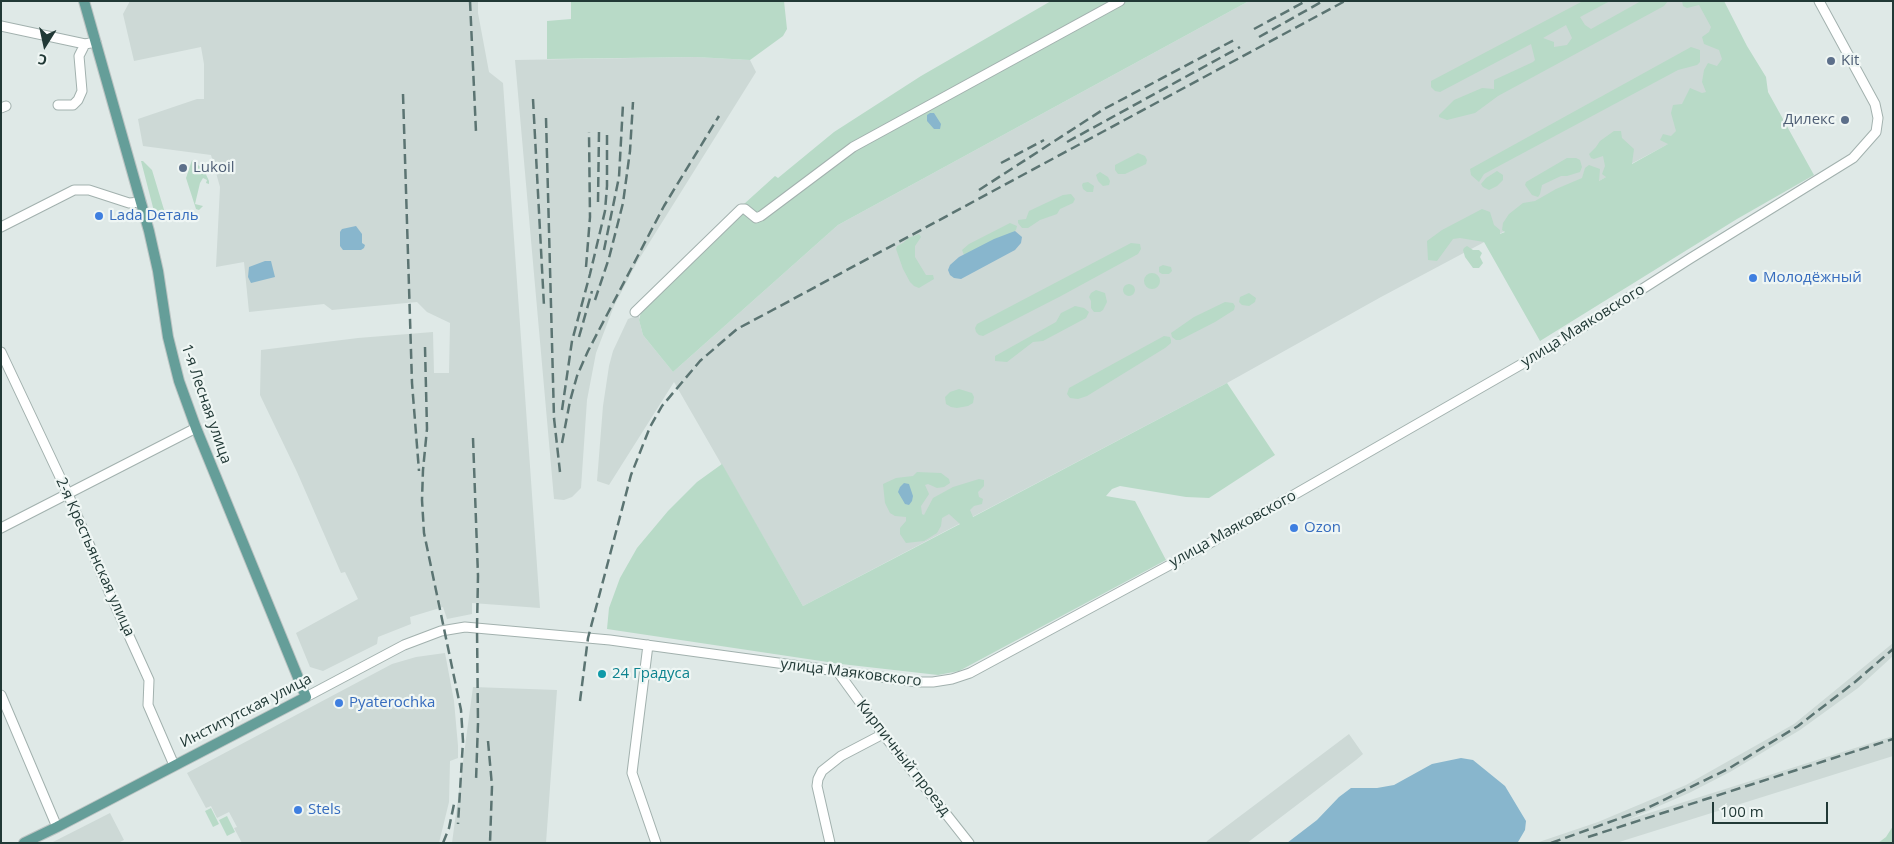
<!DOCTYPE html>
<meta charset="utf-8">
<style>
body{margin:0}
#map{position:relative;width:1894px;height:844px;overflow:hidden;background:#dfe9e7;font-family:"Open Sans",sans-serif}
canvas{display:block}
.frame{position:absolute;inset:0;border:2px solid #213936;pointer-events:none}
.north{position:absolute;left:20px;top:20px;width:50px;height:50px;-webkit-text-stroke:4px #eff6f4;paint-order:stroke;rotate:190deg;font-size:14px;font-weight:700;line-height:20px;text-align:center;color:#213936}
.north::after{content:'';display:block;margin:auto;width:18px;height:22px;background:#213936;clip-path:polygon(50% 0,100% 100%,50% 72%,0 100%)}
.scale{position:absolute;left:1712px;top:802px;width:116px;height:22px;box-sizing:border-box;border:2px solid #213936;border-top:0;padding-left:6px;font-size:15px;line-height:18px;white-space:nowrap;color:#213936;-webkit-text-stroke:4px #eff6f4;paint-order:stroke}
</style>
<div id="map">
<canvas width="1894" height="844"></canvas>
<div class="frame"></div>
<div class="north">С</div>
<div class="scale">100 m</div>
</div>
<script>
const g = document.querySelector('canvas').getContext('2d');
g.lineJoin = 'round';
function fill(path, color) {
  g.fillStyle = color;
  g.fill(path, 'evenodd');
}
function poly(rows) {
  const path = new Path2D();
  for (const r of rows) {
    if (r.length === 3) {
      path.moveTo(r[0] + r[2], r[1]);
      path.arc(r[0], r[1], r[2], 0, 2 * Math.PI);
      continue;
    }
    path.moveTo(r[0], r[1]);
    for (let i = 2; i < r.length; i += 2) path.lineTo(r[i], r[i + 1]);
  }
  return path;
}
function strokePath(path, color, width, dash) {
  g.strokeStyle = color;
  g.lineWidth = width;
  g.lineCap = dash ? 'butt' : 'round';
  g.setLineDash(dash || []);
  g.stroke(path);
}
function write(font, color, halo, rows, align = 'center') {
  g.font = font + ' "Open Sans",sans-serif';
  g.lineWidth = 4.5;
  g.setLineDash([]);
  g.textBaseline = 'middle';
  g.strokeStyle = halo;
  g.fillStyle = color;
  for (const [text, x, y, turn = 0] of rows) {
    g.save();
    g.translate(x, y);
    g.rotate((+turn || 0) * Math.PI / 180);
    g.textAlign = isNaN(turn) ? turn : align;
    if (halo) g.strokeText(text, 0, 0);
    g.fillText(text, 0, 0);
    g.restore();
  }
}
fill(poly([
 [130,1,478,1,478,13,489,72,503,83,540,608,472,603,472,614,447,619,443,607,410,617,411,624,378,637,377,644,323,671,310,667,296,633,358,599,345,572,341,573,297,472,260,395,261,350,358,338,433,332,434,373,449,373,450,323,427,312,417,302,332,310,324,304,249,312,244,262,216,267,220,187,211,155,143,146,138,119,197,99,204,99,204,64,201,47,134,61,123,14],
 [1249,1,1720,1,1768,91,1381,297,1227,383,803,606,674,382,609,485,597,481,603,406,609,366,613,351,628,319,639,315,639,320,643,335,673,372,838,225],
 [696,57,750,60,756,72,636,264,614,306,596,353,587,400,581,488,572,497,564,500,554,499,515,60],
 [1893,643,1893,656,1858,688,1800,730,1730,772,1689,793,1627,820,1893,736,1893,756,1616,843,1536,843,1598,822,1686,785,1794,724],
 [445,653,454,701,458,746,458,758,450,761,449,802,439,843,242,843,234,828,237,827,229,812,217,818,211,806,206,808,187,773,392,664,416,657],
 [473,687,557,690,546,843,452,843],
 [1349,734,1363,754,1356,760,1247,843,1206,843,1207,841],
 [110,813,124,840,118,843,51,843]
]), '#cdd9d6');
fill(poly([
 [571,1,784,1,787,29,783,36,750,60,696,57,547,59,547,21,571,19],
 [1051,1,1249,1,838,225,673,372,643,335,639,320,642,308,741,216,744,204,775,176,778,178,834,132,921,76],
 [1583,1,1610,1,1580,17,1585,25,1591,29,1641,1,1668,1,1664,6,1498,96,1475,113,1447,120,1439,117,1439,115,1454,100,1482,88,1494,89,1494,80,1533,62,1535,60,1531,44,1440,92,1435,91,1431,87,1431,81],
 [1566,25,1572,38,1567,45,1554,47,1554,42,1543,38],
 [1682,1,1724,1,1747,46,1766,77,1768,92,1814,175,1737,219,1540,341,1484,242,1460,238,1453,239,1437,261,1428,260,1427,241,1442,230,1482,209,1490,212,1494,225,1500,230,1500,234,1505,232,1502,230,1503,223,1509,214,1523,203,1535,201,1556,189,1582,178,1585,168,1589,165,1600,169,1599,181,1606,177,1602,174,1605,166,1603,156,1594,159,1591,158,1589,154,1596,147,1600,141,1614,131,1621,131,1622,138,1634,149,1632,164,1668,144,1660,140,1663,134,1671,136,1676,131,1671,113,1673,105,1682,104,1690,88,1702,93,1706,92,1702,82,1704,70,1708,63,1717,66,1722,59,1719,50,1704,44,1702,37,1709,32,1711,27,1699,5,1687,8,1683,6],
 [1691,47,1700,50,1700,62,1697,65,1678,70,1484,174,1479,182,1471,175,1470,169],
 [1138,153,1145,156,1147,160,1146,164,1125,174,1118,174,1115,170,1115,165],
 [1567,158,1576,158,1580,160,1582,167,1580,172,1567,176,1561,176,1542,185,1540,194,1538,197,1532,195,1525,185,1526,182],
 [192,160,204,170,209,181,209,184,206,183,207,180,203,178,200,183,195,204,203,206,199,210,196,209,186,178],
 [141,161,143,161,152,170,165,213,164,216,159,220,156,219],
 [1497,171,1503,175,1503,180,1497,186,1489,190,1483,187,1481,184,1486,178],
 [1100,172,1108,177,1110,181,1109,185,1103,186,1098,181,1096,175],
 [1088,182,1094,186,1093,192,1087,192,1083,189,1082,185,1083,183],
 [1071,194,1075,199,1073,203,1060,209,1057,214,1040,220,1028,228,1022,228,1018,223,1018,220,1026,219,1029,211,1063,195],
 [1010,223,1017,226,1016,230,1008,236,964,255,962,250,969,244],
 [919,234,921,237,915,246,915,257,926,275,933,275,934,279,919,288,914,286,910,282,903,269,896,249,897,246,903,243,908,238],
 [1131,243,1140,244,1141,249,1138,254,1061,296,983,336,979,335,976,332,975,328,977,324],
 [1467,246,1473,250,1479,250,1482,253,1480,257,1483,263,1479,268,1473,268,1465,257,1463,250,1464,248],
 [1163,265,1171,267,1172,271,1169,274,1162,274,1159,272,1159,267],
 [1152,281,8],
 [1129,290,6],
 [1096,290,1105,293,1107,302,1103,310,1100,312,1094,312,1091,308,1091,301,1089,297,1091,293],
 [1249,293,1256,298,1255,302,1249,306,1242,305,1239,302,1240,297],
 [1225,302,1233,303,1235,306,1234,310,1215,322,1180,340,1176,340,1172,337,1171,333,1194,317],
 [1075,306,1084,308,1089,312,1086,318,1043,341,1033,342,1007,362,995,361,995,356,1056,322,1061,313],
 [1164,336,1170,337,1171,340,1171,343,1165,348,1087,396,1078,399,1070,398,1067,394,1069,388],
 [1227,383,1275,455,1209,498,1186,497,1120,486,1112,489,1106,496,1135,501,1166,560,959,671,938,675,841,664,607,629,609,608,620,578,637,548,668,511,697,482,722,464,803,606,960,524,949,514,942,518,941,526,937,533,924,541,906,543,900,534,900,528,906,521,906,517,895,516,890,513,885,503,883,484,896,478,913,476,917,472,941,473,949,479,950,483,944,487,937,488,928,484,925,485,929,494,921,506,922,514,924,515,933,498,953,487,979,479,984,480,984,486,978,492,979,497,983,499,982,504,974,506,970,510,973,517],
 [959,389,972,393,974,397,973,403,968,406,957,408,951,407,946,404,945,397,950,392],
 [211,808,219,824,213,827,205,811],
 [227,816,235,832,227,836,219,820],
 [1893,826,1893,843,1878,843,1886,837]
]), '#b8dac7');
fill(poly([
 [930,113,934,113,941,124,940,129,934,129,927,121,927,115],
 [356,226,362,234,362,243,365,245,364,248,361,250,343,250,340,246,340,232,342,229],
 [1015,231,1022,237,1021,243,1015,250,961,279,954,278,950,275,948,270,950,265,959,257,994,239],
 [265,261,271,261,275,277,251,283,248,277,249,267],
 [904,483,909,484,913,496,912,501,909,505,905,504,898,492,900,487],
 [1461,758,1473,760,1505,786,1526,821,1525,830,1518,842,1287,843,1317,820,1339,797,1351,788,1377,788,1394,785,1432,764]
]), '#88b6cd');
const minor = poly([
 [1,26,85,44],
 [58,105,73,105,78,100,82,91,79,56,85,44,96,42],
 [1,108,6,106],
 [1,227,74,190,89,190,129,203,141,202],
 [635,312,741,209,745,209,756,218,761,216,853,147,1120,1],
 [1,352,68,494,110,594,149,680,148,705,174,765],
 [1,528,196,428],
 [648,645,632,773,656,843],
 [838,672,883,734,969,843],
 [1,695,57,827],
 [306,697,404,645,441,631,465,627,610,640,917,682,933,682,952,679,970,673,1203,547,1548,349,1691,258,1853,158,1876,132,1878,118,1875,104,1819,1],
 [830,843,817,786,818,779,822,771,841,756,883,734]
]);
const major = poly([
 [24,843,57,827,306,697,196,428,179,381,168,337,158,271,149,231,84,1]
]);
strokePath(minor, '#a2b1ae', 11);
strokePath(major, '#bcc4c3', 12);
strokePath(minor, '#fff', 9);
strokePath(major, '#659e99', 10);
strokePath(poly([
 [470,1,476,132],
 [1254,29,1306,1],
 [1259,37,1323,1],
 [403,94,412,383,419,471],
 [533,99,544,306],
 [546,118,554,418,560,472],
 [1067,142,1240,47],
 [1001,163,1044,140],
 [979,190,1104,109,1236,39],
 [598,202,599,132],
 [604,250,619,177,623,104],
 [586,267,590,217,589,132],
 [595,300,609,258,623,203,630,151,633,102],
 [579,337,592,291],
 [425,347,427,429,423,470,422,500,424,533,461,710,463,741,458,824],
 [562,410,572,341,590,274,605,211,607,186,607,132],
 [473,438,478,576,477,627,478,723,476,781],
 [562,443,570,401,577,376,588,351,664,206,719,116],
 [580,701,588,638,631,475,650,427,662,406,700,361,737,329,769,312,1345,1],
 [488,741,492,786,490,843],
 [1588,837,1893,739],
 [443,843,449,828,454,804],
 [1551,843,1643,810,1728,769,1798,726,1855,682,1893,649]
]), '#5b7472', 2.5, [10, 5]);
for (const [x, y, r, color] of [
 [1831,61,5,"#5c6f8a"],
 [1845,120,5,"#5c6f8a"],
 [183,168,5,"#5c6f8a"],
 [99,216,5,"#3f7fe0"],
 [1753,278,5,"#3f7fe0"],
 [1294,528,5,"#3f7fe0"],
 [602,674,5,"#0f9aa8"],
 [339,703,5,"#3f7fe0"],
 [298,810,5,"#3f7fe0"]
]) {
  const dot = new Path2D();
  dot.arc(x, y, r, 0, 2 * Math.PI);
  g.fillStyle = color;
  g.fill(dot);
  strokePath(dot, '#eff6f4', 2);
}
write('15px', '#4e5e75', '#eff6f4', [
 ["Kit",1841,61],
 ["Дилекс",1835,120,"right"],
 ["Lukoil",193,168]
], 'left');
write('15px', '#366cbe', '#eff6f4', [
 ["Lada Dеталь",109,216],
 ["Молодёжный",1763,278],
 ["Ozon",1304,528],
 ["Pyaterochka",349,703],
 ["Stels",308,810]
], 'left');
write('15px', '#213936', '#eff6f4', [
 ["улица Маяковского",1583,326,-32],
 ["1-я Лесная улица",206,404,71],
 ["улица Маяковского",1233,529,-29],
 ["2-я Крестьянская улица",95,557,66],
 ["улица Маяковского",851,673,7],
 ["Институтская улица",246,711,-27],
 ["Кирпичный проезд",903,758,52]
]);
write('15px', '#0d838f', '#eff6f4', [
 ["24 Градуса",612,674]
], 'left');
</script>
